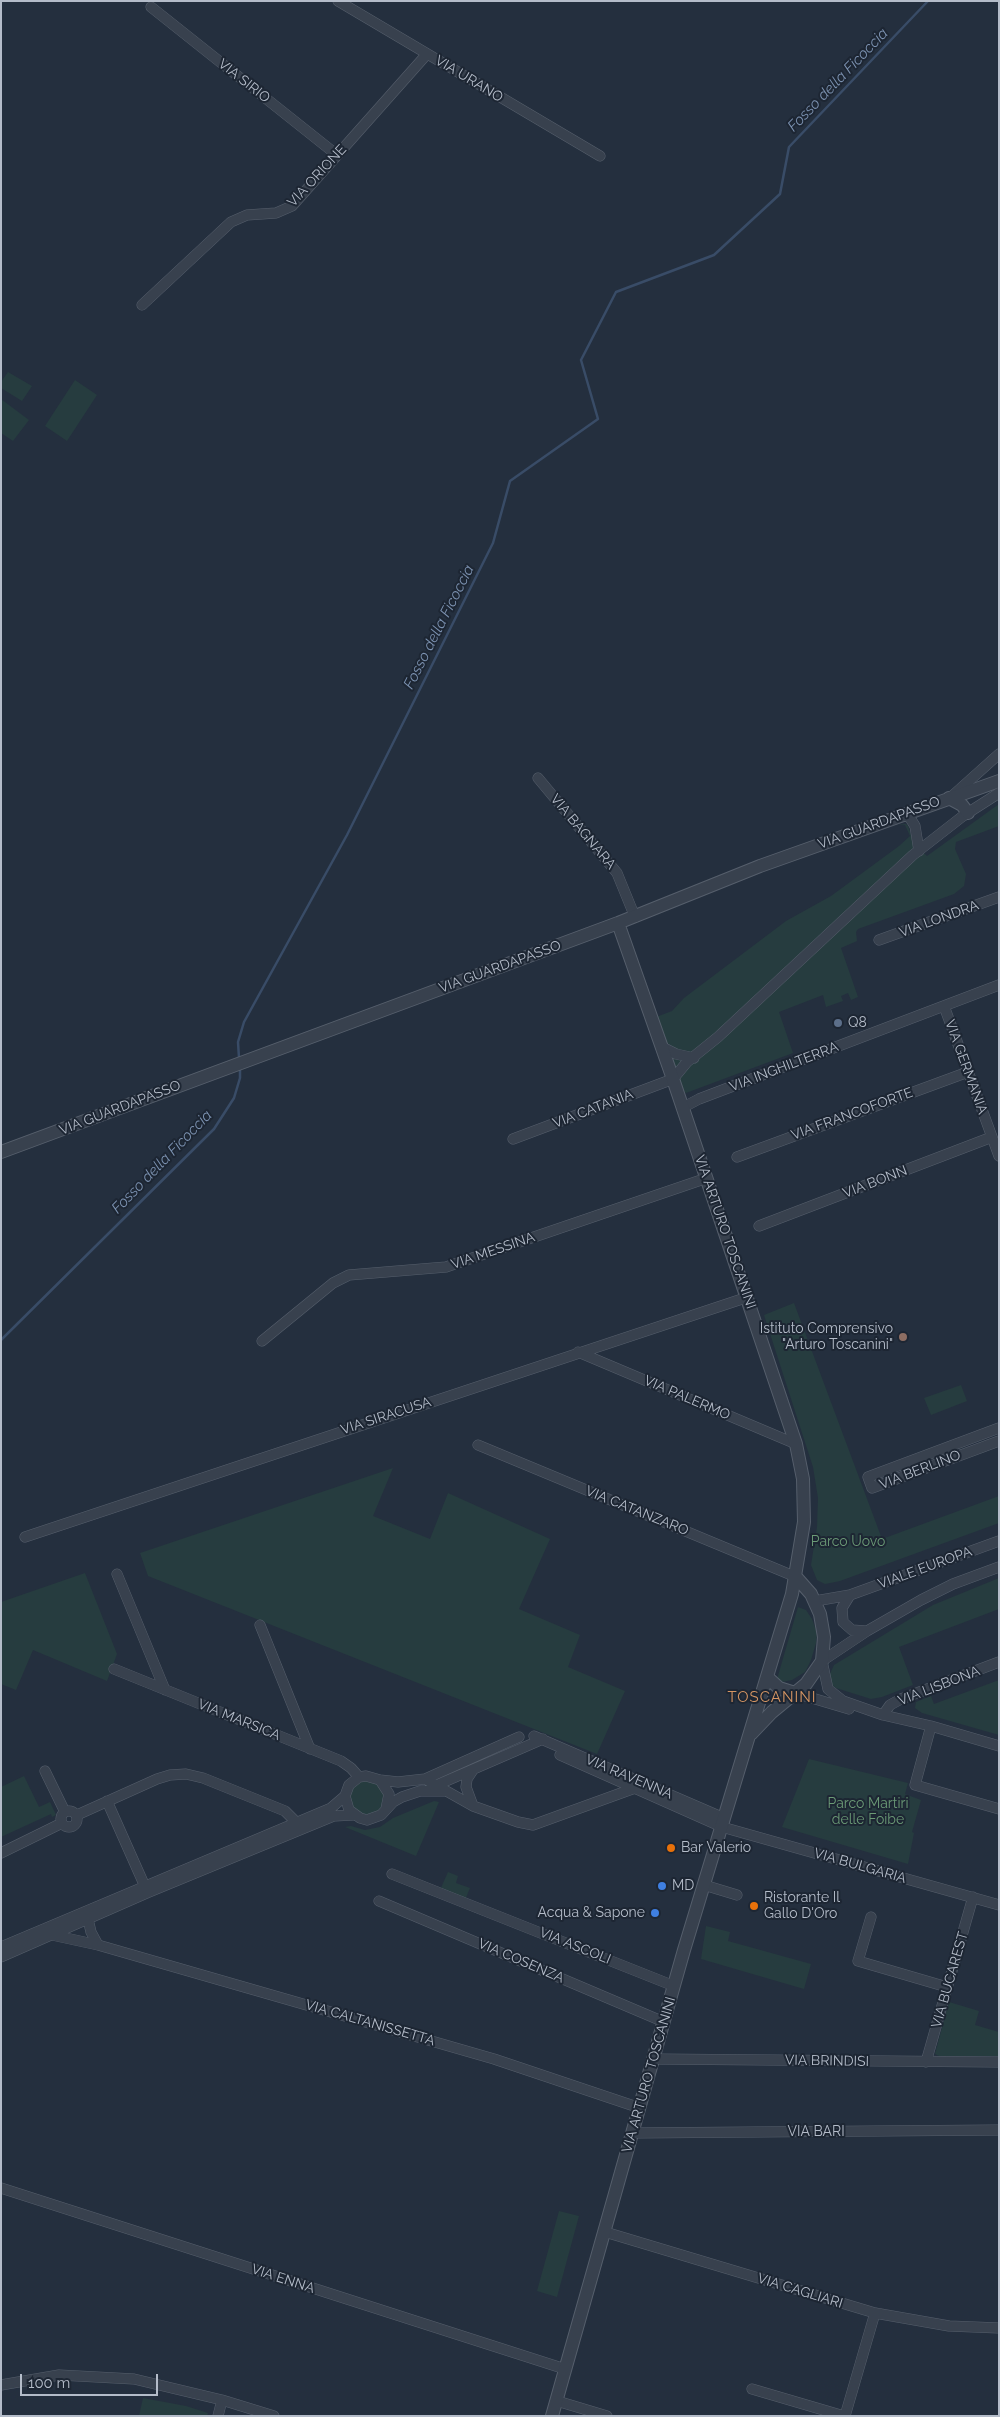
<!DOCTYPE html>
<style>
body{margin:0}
#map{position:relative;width:1000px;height:2417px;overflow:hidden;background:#242f3e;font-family:Raleway,sans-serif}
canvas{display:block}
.frame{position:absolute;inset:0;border:2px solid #b4bcc9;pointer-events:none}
.scale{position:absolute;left:20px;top:2374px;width:138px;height:22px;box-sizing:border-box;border:2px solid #b4bcc9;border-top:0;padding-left:6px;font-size:15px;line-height:18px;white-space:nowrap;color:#b4bcc9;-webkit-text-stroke:4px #1d2633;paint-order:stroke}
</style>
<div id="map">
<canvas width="1000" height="2417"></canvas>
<div class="frame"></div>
<div class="scale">100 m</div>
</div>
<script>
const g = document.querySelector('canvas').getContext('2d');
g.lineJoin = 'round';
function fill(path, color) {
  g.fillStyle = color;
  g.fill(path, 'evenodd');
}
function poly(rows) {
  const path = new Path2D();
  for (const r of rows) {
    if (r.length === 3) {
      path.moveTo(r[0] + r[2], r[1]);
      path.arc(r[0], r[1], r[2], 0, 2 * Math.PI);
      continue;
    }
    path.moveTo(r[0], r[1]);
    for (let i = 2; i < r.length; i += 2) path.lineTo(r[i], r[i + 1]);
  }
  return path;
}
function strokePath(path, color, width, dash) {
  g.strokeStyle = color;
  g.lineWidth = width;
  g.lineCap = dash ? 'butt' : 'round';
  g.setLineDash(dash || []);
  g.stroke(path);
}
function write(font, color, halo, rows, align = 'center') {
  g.font = font + ' Raleway,sans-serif';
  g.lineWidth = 4;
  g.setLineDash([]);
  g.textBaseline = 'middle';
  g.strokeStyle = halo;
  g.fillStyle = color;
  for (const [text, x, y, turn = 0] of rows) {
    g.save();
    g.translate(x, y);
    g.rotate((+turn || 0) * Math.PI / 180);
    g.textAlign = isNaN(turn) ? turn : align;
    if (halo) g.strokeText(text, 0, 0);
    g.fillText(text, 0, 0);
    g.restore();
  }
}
fill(poly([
 [8,372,32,386,22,401,1,388,1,382],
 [75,380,97,395,67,441,45,426],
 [1,399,29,420,13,441,1,433],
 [999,804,999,826,956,842,955,849,966,874,964,886,954,894,858,929,856,932,857,941,841,948,858,997,851,1000,848,993,841,996,843,1001,826,1007,823,995,779,1012,793,1053,686,1093,682,1090,656,1017,672,1011,684,998,786,921,831,896,899,846,910,836,905,825,898,824,906,824,908,826,914,843,927,856],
 [794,1303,882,1539,999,1496,999,1523,840,1581,825,1584,817,1580,811,1565,817,1527,818,1498,813,1467,764,1315],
 [961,1385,967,1401,931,1415,924,1398],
 [393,1468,373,1516,430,1539,448,1493,550,1539,519,1609,580,1635,568,1667,625,1691,597,1754,148,1576,140,1553],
 [85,1573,117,1654,107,1681,33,1650,16,1690,1,1684,1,1602],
 [999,1578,999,1609,899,1647,913,1685,882,1697,871,1699,836,1688,832,1685,829,1676,834,1665,933,1605],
 [798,1607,806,1610,812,1619,817,1633,816,1643,811,1660,805,1672,792,1680,782,1682,777,1679],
 [999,1680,999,1735,922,1713,915,1708,916,1702,931,1696,934,1704],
 [809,1759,908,1783,905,1794,921,1800,912,1832,914,1833,908,1864,782,1827],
 [24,1776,39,1807,50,1802,56,1815,52,1817,51,1814,1,1837,1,1787],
 [367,1798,17],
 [434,1801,439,1802,416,1856,345,1827,351,1826,365,1830,380,1827,393,1818],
 [448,1872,458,1876,456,1883,470,1888,465,1900,440,1890],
 [706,1926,730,1932,728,1941,811,1964,804,1989,701,1959],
 [949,2002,979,2011,975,2025,999,2032,999,2056,939,2056,935,2054],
 [559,2211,579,2216,557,2297,537,2291],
 [143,2398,186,2406,208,2413,207,2416,139,2416]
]), '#263c3f');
strokePath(poly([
 [239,1058,238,1042,244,1022,347,835,493,543,510,481,598,419,581,360,616,292,714,255,780,194,789,147,928,1],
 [1,1340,214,1129,234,1098,240,1078,240,1069]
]), '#394c67', 2.5);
const minor = poly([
 [338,1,600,156],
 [151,7,337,155],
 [142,305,231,222,247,215,276,213,292,206,427,54],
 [538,778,617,873,635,917],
 [951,797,999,754],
 [903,814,910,818,915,826,919,851],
 [879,940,999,897],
 [944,1006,999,1156],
 [662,1047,676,1054,694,1058],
 [682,1108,699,1099,999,985],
 [513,1139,673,1079,687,1062,718,1037,913,855,963,816,999,793],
 [737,1157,968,1072],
 [759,1226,992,1137],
 [262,1341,333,1283,349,1275,446,1267,707,1178],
 [578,1352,796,1444],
 [999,1428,868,1477,872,1488,999,1441],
 [478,1445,796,1577],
 [25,1537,748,1297],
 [999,1567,953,1584,921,1600,867,1631,822,1661,828,1689,843,1701,883,1715,931,1726,999,1746],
 [117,1574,165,1690],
 [850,1595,842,1608,843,1622,852,1630,866,1631],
 [815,1601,850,1595,999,1541],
 [260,1625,310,1749],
 [114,1669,341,1761,351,1768,359,1777],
 [795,1693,849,1709],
 [883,1715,890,1705,901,1699,999,1662],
 [931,1726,915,1785,999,1809],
 [534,1736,724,1818],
 [560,1755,722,1827,999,1905],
 [473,1770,467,1779,466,1787,473,1806],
 [45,1771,65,1812],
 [425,1779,519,1737],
 [380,1780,398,1782,425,1779,473,1806,518,1822,533,1825,635,1788],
 [437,1785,543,1739],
 [107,1801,147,1891],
 [386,1809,389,1794,380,1780,366,1776,359,1777,349,1785,345,1796,349,1810,360,1818,367,1820,381,1815,393,1802,402,1797,420,1791,444,1791],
 [69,1819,8],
 [77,1815,157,1779,170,1775,186,1774,203,1778,285,1811,301,1827],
 [1,1853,62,1823],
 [392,1874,674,1986],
 [704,1885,737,1895],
 [379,1901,664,2022],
 [871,1917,858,1961,947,1987],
 [88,1919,91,1932,98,1945],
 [52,1935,98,1945,494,2059,640,2108],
 [1,1947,331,1808,345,1796],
 [1,1957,147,1893,334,1816,353,1815],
 [654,2059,999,2062],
 [926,2062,973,1897],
 [632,2133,999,2130],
 [1,2188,565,2369],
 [605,2232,875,2313,949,2326,999,2328],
 [1,2385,59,2375,134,2379,222,2400,274,2416],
 [752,2389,844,2416],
 [557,2401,607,2416],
 [218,2416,222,2400],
 [845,2416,875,2313]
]);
const tertiary = poly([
 [949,798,962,805,968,813],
 [1,1152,618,923,760,866,999,781],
 [767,1677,779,1688,795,1693],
 [751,1734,772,1712,806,1684,822,1661,824,1637,820,1614,811,1594,796,1577],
 [552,2416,684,1950,792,1594,804,1522,803,1479,796,1444,673,1079,618,923]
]);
strokePath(minor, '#565f6c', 11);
strokePath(tertiary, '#565f6c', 14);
strokePath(minor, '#38414e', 10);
strokePath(tertiary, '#38414e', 12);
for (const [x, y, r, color] of [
 [838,1023,5,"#5c6f8a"],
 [903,1337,5,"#8d6e63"],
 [671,1848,5,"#e8710a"],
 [662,1886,5,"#3f7fe0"],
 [754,1906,5,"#e8710a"],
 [655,1913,5,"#3f7fe0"]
]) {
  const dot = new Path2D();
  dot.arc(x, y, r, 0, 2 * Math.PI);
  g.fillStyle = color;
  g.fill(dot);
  strokePath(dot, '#1d2633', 2);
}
write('14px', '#b4bcc9', '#1d2633', [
 ["VIA URANO",469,79,31],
 ["VIA SIRIO",244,81,38],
 ["VIA ORIONE",317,176,-47],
 ["VIA GUARDAPASSO",879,823,-20],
 ["VIA BAGNARA",583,832,50],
 ["VIA LONDRA",939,919,-20],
 ["VIA GUARDAPASSO",500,967,-20],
 ["VIA INGHILTERRA",784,1067,-21],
 ["VIA GERMANIA",966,1067,70],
 ["VIA GUARDAPASSO",120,1108,-21],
 ["VIA CATANIA",593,1109,-21],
 ["VIA FRANCOFORTE",852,1114,-20],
 ["VIA BONN",875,1182,-21],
 ["VIA ARTURO TOSCANINI",725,1232,71],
 ["VIA MESSINA",493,1251,-19],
 ["VIA PALERMO",687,1398,23],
 ["VIA SIRACUSA",386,1416,-18],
 ["VIA BERLINO",920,1470,-21],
 ["VIA CATANZARO",637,1511,22],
 ["VIALE EUROPA",925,1568,-20],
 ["VIA LISBONA",939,1686,-21],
 ["VIA MARSICA",239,1720,22],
 ["VIA RAVENNA",629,1777,23],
 ["VIA BULGARIA",860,1866,16],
 ["VIA ASCOLI",575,1946,22],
 ["VIA COSENZA",521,1961,23],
 ["VIA BUCAREST",950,1980,-74],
 ["VIA CALTANISSETTA",370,2023,16],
 ["VIA BRINDISI",827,2061,1],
 ["VIA ARTURO TOSCANINI",649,2075,-74],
 ["VIA BARI",816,2132],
 ["VIA ENNA",283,2279,18],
 ["VIA CAGLIARI",800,2291,17]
]);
write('14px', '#b4bcc9', '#1d2633', [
 ["Q8",848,1023],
 ["Istituto Comprensivo",893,1329,"right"],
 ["\"Arturo Toscanini\"",893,1345,"right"],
 ["Bar Valerio",681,1848],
 ["MD",672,1886],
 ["Ristorante Il",764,1898],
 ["Gallo D'Oro",764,1914],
 ["Acqua & Sapone",645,1913,"right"]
], 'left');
write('14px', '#6b9a76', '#1d2633', [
 ["Parco Uovo",848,1542],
 ["Parco Martiri",868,1804],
 ["delle Foibe",868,1820]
]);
write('italic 15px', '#7c92b1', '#1d2633', [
 ["Fosso della Ficoccia",838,80,-46],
 ["Fosso della Ficoccia",439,627,-63],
 ["Fosso della Ficoccia",162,1162,-46]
]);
g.letterSpacing = '1px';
write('15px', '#d59563', '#1d2633', [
 ["TOSCANINI",772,1697]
]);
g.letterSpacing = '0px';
</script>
